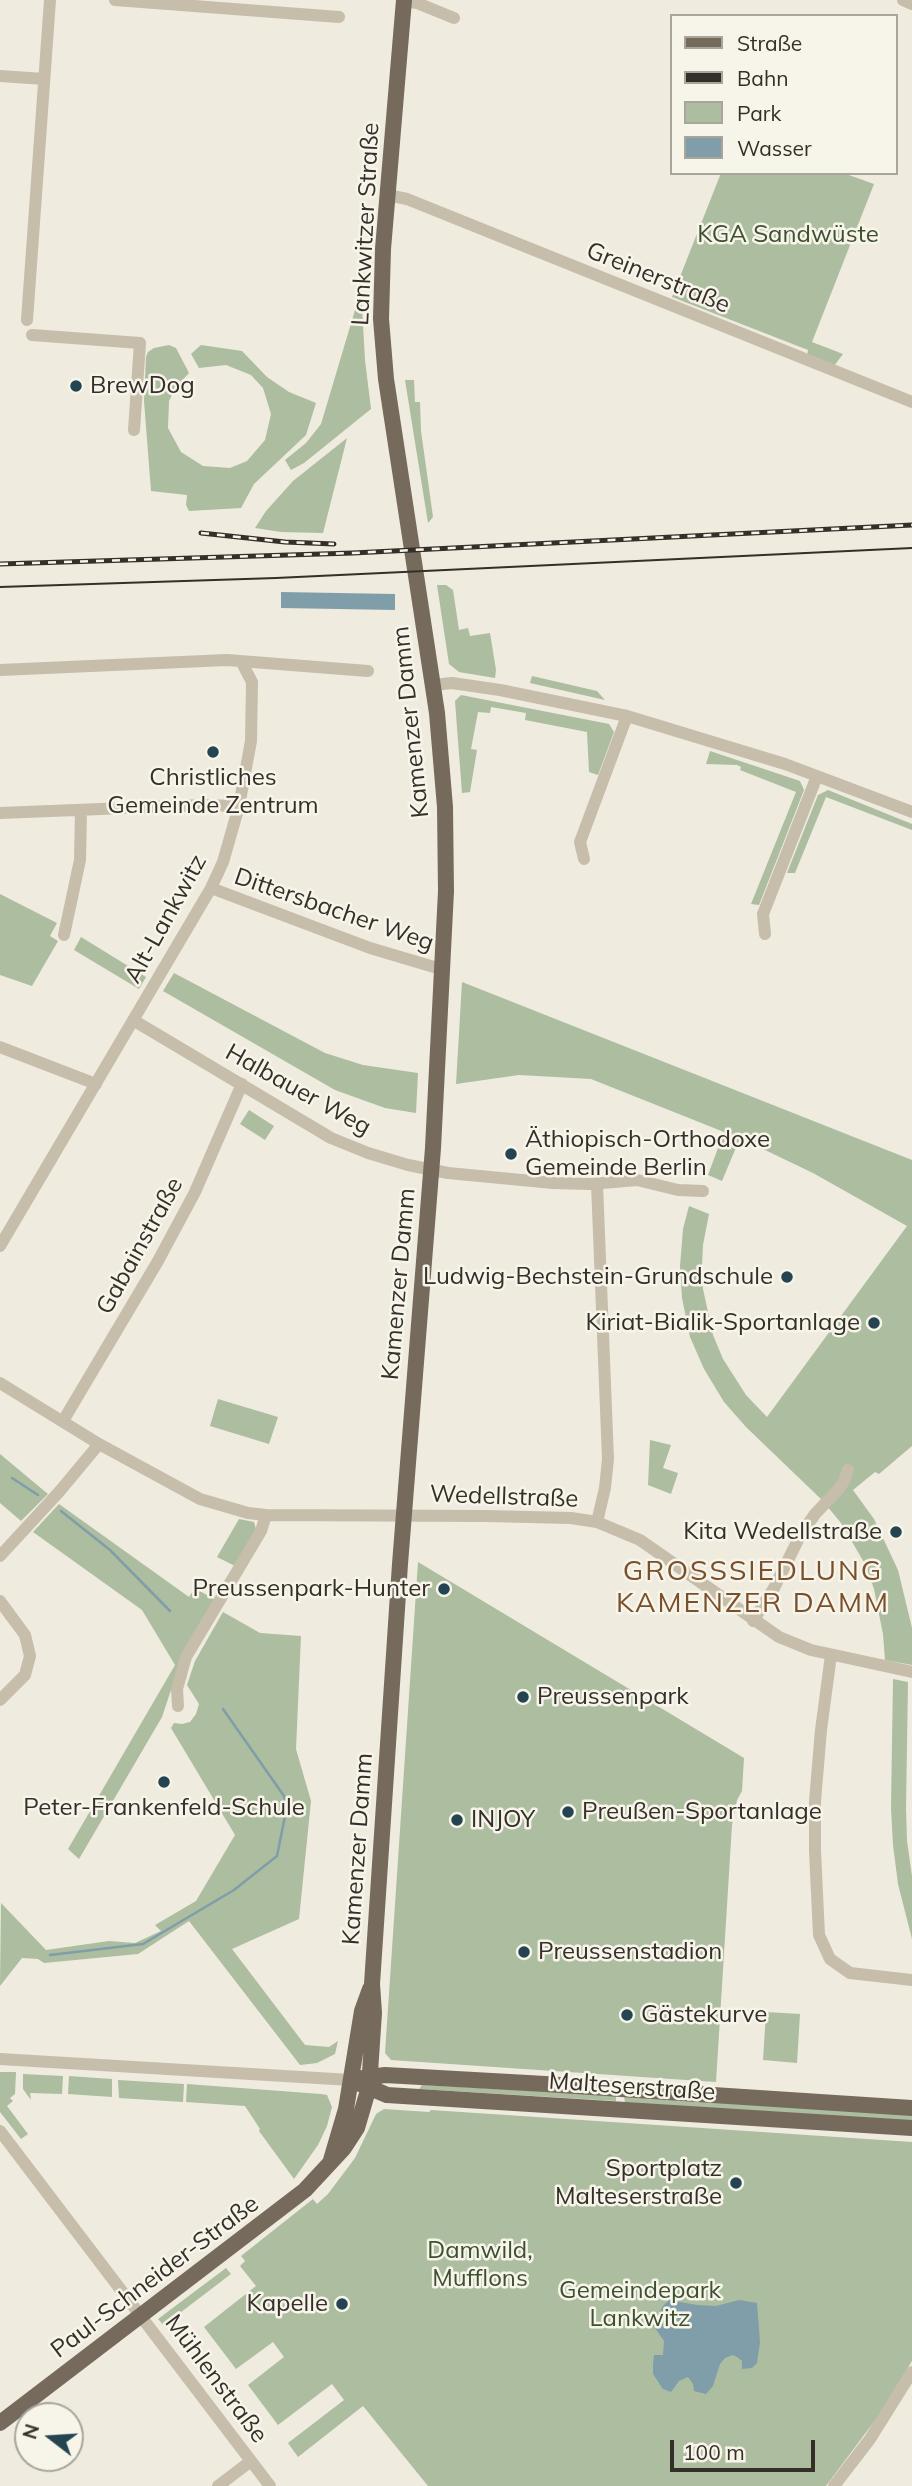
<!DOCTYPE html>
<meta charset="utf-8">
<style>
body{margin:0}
#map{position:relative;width:912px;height:2486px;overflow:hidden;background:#efebde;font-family:Mulish,sans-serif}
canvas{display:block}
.legend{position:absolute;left:670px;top:14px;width:228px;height:161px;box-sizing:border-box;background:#f7f4ea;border:2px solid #a9a59d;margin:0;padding:9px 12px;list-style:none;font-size:21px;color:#352f29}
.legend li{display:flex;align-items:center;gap:14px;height:35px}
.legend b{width:35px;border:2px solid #a9a59d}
.north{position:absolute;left:14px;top:2402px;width:70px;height:70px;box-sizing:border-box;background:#f7f4ea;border:2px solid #a9a59d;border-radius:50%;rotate:287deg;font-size:19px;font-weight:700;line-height:28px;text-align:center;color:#352f29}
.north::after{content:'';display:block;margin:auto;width:24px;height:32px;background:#244451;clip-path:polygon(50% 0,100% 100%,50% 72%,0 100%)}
.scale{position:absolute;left:670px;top:2440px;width:145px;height:32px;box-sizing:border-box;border:4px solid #352f29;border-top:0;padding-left:9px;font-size:21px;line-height:24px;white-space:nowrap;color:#352f29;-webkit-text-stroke:5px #f7f4ea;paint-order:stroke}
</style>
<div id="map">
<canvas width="912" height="2486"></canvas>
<ul class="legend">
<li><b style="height:9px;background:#756a5c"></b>Straße</li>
<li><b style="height:9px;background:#352f29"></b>Bahn</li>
<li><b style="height:19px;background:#acbda0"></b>Park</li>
<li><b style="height:19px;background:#809ea9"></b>Wasser</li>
</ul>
<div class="north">N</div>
<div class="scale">100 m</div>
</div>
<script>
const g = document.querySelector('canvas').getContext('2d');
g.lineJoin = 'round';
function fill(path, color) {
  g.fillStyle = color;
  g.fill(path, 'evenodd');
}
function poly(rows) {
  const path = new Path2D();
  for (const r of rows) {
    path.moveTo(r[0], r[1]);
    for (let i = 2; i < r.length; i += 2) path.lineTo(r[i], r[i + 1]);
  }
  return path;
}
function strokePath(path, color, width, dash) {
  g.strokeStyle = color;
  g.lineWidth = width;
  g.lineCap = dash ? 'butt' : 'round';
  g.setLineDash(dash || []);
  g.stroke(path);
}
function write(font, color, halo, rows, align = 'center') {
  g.font = font + ' Mulish,sans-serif';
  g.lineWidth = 5;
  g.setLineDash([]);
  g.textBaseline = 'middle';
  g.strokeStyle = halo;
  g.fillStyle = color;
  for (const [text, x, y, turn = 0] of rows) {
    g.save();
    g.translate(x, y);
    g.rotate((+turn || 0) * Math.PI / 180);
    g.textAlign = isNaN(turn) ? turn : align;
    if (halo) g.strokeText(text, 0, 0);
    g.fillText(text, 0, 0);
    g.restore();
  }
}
fill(poly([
 [721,173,843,173,874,184,812,342,843,354,834,366,807,356,808,350,672,297],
 [361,290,365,360,371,409,304,463,291,470,285,460,306,443,321,424],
 [169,345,176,348,189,373,176,387,169,401,168,428,181,452,203,466,230,468,247,461,265,440,271,414,263,388,251,375,226,365,199,368,191,354,201,345,242,351,267,377,289,392,316,403,306,435,254,484,241,508,189,511,186,505,187,495,151,491,144,401,146,357,148,352,154,348],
 [405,380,414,380,415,402,420,402,421,431,433,517,428,523],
 [347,438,323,533,281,532,255,528,266,511,293,481],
 [437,585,446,585,453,590,459,630,468,628,470,636,490,633,496,670,495,678,459,672,449,664],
 [532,676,597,691,605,700,530,683],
 [461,695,609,724,614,732,598,775,589,772,587,732,525,720,526,713,491,707,490,713,478,712,471,749,477,750,470,792,462,793,455,701],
 [710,751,800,781,804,790,759,905,751,904,796,792,740,770,741,767,737,765,706,764],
 [828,790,912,824,912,830,826,797,795,873,787,873,818,795],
 [0,894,57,923,50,936,58,941,32,986,0,975],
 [81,937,146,977,139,989,74,950],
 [174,973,325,1053,363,1065,418,1073,416,1113,385,1108,335,1090,163,991],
 [462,982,912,1160,912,1446,879,1474,875,1472,853,1490,874,1519,898,1570,912,1628,912,1665,885,1660,883,1634,874,1589,865,1564,841,1523,822,1500,746,1427,724,1402,704,1369,690,1337,682,1298,680,1266,683,1229,689,1206,709,1214,703,1245,702,1266,703,1289,713,1335,723,1359,746,1395,767,1417,907,1226,813,1173,740,1138,722,1181,708,1175,724,1132,591,1079,519,1075,456,1084],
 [249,1110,274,1126,265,1140,240,1124],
 [218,1399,278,1417,269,1444,210,1426],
 [650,1440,671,1445,663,1468,678,1473,671,1494,648,1485],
 [0,1454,48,1494,21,1521,0,1503],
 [59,1504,189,1597,195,1588,215,1600,183,1654,162,1717,79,1859,68,1849,175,1665,142,1610,33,1532],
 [239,1519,254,1522,256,1529,235,1566,217,1557],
 [418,1562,744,1758,742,1791,737,1800,732,1825,716,2082,391,2060,385,2053],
 [223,1612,260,1633,301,1636,296,1749,311,1801,299,1919,232,1949,305,2045,329,2047,338,2041,335,2054,317,2063,300,2065,189,1921,138,1954,44,1963,38,1959,22,1958,0,1986,1,1903,46,1950,109,1941,135,1943,161,1931,155,1925,196,1901,235,1835,171,1728,174,1723,182,1724,190,1722,196,1714,199,1704,187,1685,195,1661],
 [893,1679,908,1682,906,1808,907,1841,912,1876,912,1939,898,1884,893,1845,891,1808],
 [766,2012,800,2014,797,2063,763,2060],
 [0,2072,16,2072,15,2094,10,2098,13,2101,7,2106,28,2134,21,2139,0,2112],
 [23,2074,63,2076,62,2094,30,2093,31,2100,23,2089],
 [69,2076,112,2079,112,2097,68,2094],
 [118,2080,184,2084,183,2102,119,2098],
 [187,2084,321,2094,327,2095,332,2107,327,2126,318,2145,294,2179,259,2131,260,2129,245,2106,186,2102],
 [422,2085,616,2095,616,2101,419,2089],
 [624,2096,912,2114,912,2123,625,2103],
 [384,2109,429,2112,431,2110,912,2142,912,2361,879,2415,826,2486,428,2486,363,2406,298,2457,288,2443,344,2400,332,2384,278,2425,248,2385,284,2357,273,2342,236,2369,204,2327,256,2286,240,2266,245,2261,241,2256,313,2199,317,2204,328,2194,355,2158,376,2114],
 [226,2268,231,2274,168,2322,166,2328,158,2319]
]), '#acbda0');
fill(poly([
 [281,592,395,594,395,610,281,608],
 [669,2300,697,2305,716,2306,739,2300,757,2303,760,2342,757,2363,752,2368,742,2369,742,2361,737,2357,733,2355,725,2358,720,2364,713,2386,706,2394,694,2391,693,2384,688,2377,679,2381,671,2392,663,2389,653,2374,653,2364,654,2355,663,2355,664,2341,653,2325,663,2306]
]), '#809ea9');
strokePath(poly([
 [12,1478,38,1495],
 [61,1511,110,1550,170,1611],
 [50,1955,143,1944,234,1890,277,1856,287,1806,284,1796,223,1709]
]), '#809ea9', 2.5);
strokePath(poly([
 [115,0,339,17],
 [903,0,912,4],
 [404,1,417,3,454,18],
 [0,76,44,79],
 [387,195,407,199,912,402],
 [27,320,50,0],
 [32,335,140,343,134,430],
 [0,670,227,660,368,671],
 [433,685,452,683,500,690,627,716,785,764,912,812],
 [0,813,202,805,239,806],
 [584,859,580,842,627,716],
 [211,888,370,948,444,970],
 [765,934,763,914,817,776],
 [64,935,80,860,81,810],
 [133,1020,331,1138,368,1153,408,1165,448,1173,553,1183,590,1184,637,1180,678,1190,703,1191],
 [0,1047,96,1084],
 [0,1246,211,888,223,862,239,806,251,741,252,682,242,663],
 [0,1383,99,1444,200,1499,248,1513,266,1515,485,1516,571,1518,597,1522,640,1540,779,1637,811,1650,912,1672],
 [63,1421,158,1261,195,1192,242,1084],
 [597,1522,605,1488,608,1459,597,1184],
 [0,1556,59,1492,99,1444],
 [0,1601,25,1635,30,1656,25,1675,0,1700],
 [753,1621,774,1588,800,1536,815,1514,838,1490,844,1481,848,1470],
 [831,1655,821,1730,815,1801,815,1851,819,1935,830,1959,850,1973,912,1980],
 [178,1706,177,1689,186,1657,261,1531,266,1515],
 [0,2059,351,2080],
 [0,2131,270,2486],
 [218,2486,251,2461],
 [834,2486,870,2439,912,2372]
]), '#c6bdab', 12);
strokePath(poly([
 [363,2078,385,2075,545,2084,912,2108],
 [351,2080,387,2095,912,2128],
 [331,2160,346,2109,362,2011,370,1989],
 [0,2423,305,2190,344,2148,357,2128,369,2087,374,2013,372,1984,400,1564,433,1148,446,891,445,807,437,713,386,379,381,319,383,249,404,0]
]), '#756a5c', 16);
strokePath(poly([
 [0,587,276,578,912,548]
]), '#352f29', 2);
const rail = poly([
 [201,533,285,542,334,544],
 [0,564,353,553,912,525]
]);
strokePath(rail, '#352f29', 5);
strokePath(rail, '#f7f4ea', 2.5, [8]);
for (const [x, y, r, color] of [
 [76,386,7,"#244451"],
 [213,752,7,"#244451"],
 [511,1154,7,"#244451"],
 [787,1277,7,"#244451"],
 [874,1323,7,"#244451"],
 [896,1532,7,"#244451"],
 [444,1589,7,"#244451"],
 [523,1697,7,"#244451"],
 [164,1782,7,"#244451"],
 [568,1812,7,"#244451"],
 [457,1820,7,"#244451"],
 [524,1952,7,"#244451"],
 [627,2015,7,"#244451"],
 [736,2183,7,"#244451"],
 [342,2304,7,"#244451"]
]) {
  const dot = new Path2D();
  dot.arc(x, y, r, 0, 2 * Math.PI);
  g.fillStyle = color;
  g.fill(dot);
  strokePath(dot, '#f7f4ea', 2.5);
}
write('24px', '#352f29', '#f7f4ea', [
 ["Lankwitzer Straße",366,224,-87],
 ["Greinerstraße",658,278,22],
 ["Kamenzer Damm",411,722,-96],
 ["Dittersbacher Weg",334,910,19],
 ["Alt-Lankwitz",166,919,-61],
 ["Halbauer Weg",298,1090,29],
 ["Gabainstraße",140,1246,-61],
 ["Kamenzer Damm",399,1284,-85],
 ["Wedellstraße",504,1497,2],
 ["Kamenzer Damm",358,1849,-86],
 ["Malteserstraße",632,2087,4],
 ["Paul-Schneider-Straße",155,2277,-37],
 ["Mühlenstraße",216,2379,53]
]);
write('24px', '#3d5030', '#f7f4ea', [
 ["KGA Sandwüste",788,235],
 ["Damwild,",480,2251],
 ["Mufflons",480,2279],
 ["Gemeindepark",640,2291],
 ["Lankwitz",640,2319]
]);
write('24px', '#352f29', '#f7f4ea', [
 ["BrewDog",90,386],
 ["Christliches",213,778,"center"],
 ["Gemeinde Zentrum",213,806,"center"],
 ["Äthiopisch-Orthodoxe",525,1140],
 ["Gemeinde Berlin",525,1168],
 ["Ludwig-Bechstein-Grundschule",773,1277,"right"],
 ["Kiriat-Bialik-Sportanlage",860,1323,"right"],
 ["Kita Wedellstraße",882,1532,"right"],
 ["Preussenpark-Hunter",430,1589,"right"],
 ["Preussenpark",537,1697],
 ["Peter-Frankenfeld-Schule",164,1808,"center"],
 ["Preußen-Sportanlage",582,1812],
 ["INJOY",471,1820],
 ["Preussenstadion",538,1952],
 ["Gästekurve",641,2015],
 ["Sportplatz",722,2169,"right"],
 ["Malteserstraße",722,2197,"right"],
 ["Kapelle",328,2304,"right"]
], 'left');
g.letterSpacing = '2px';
write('28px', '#7a502c', '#f7f4ea', [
 ["GROSSSIEDLUNG",753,1572],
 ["KAMENZER DAMM",753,1604]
]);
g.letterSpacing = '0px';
</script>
